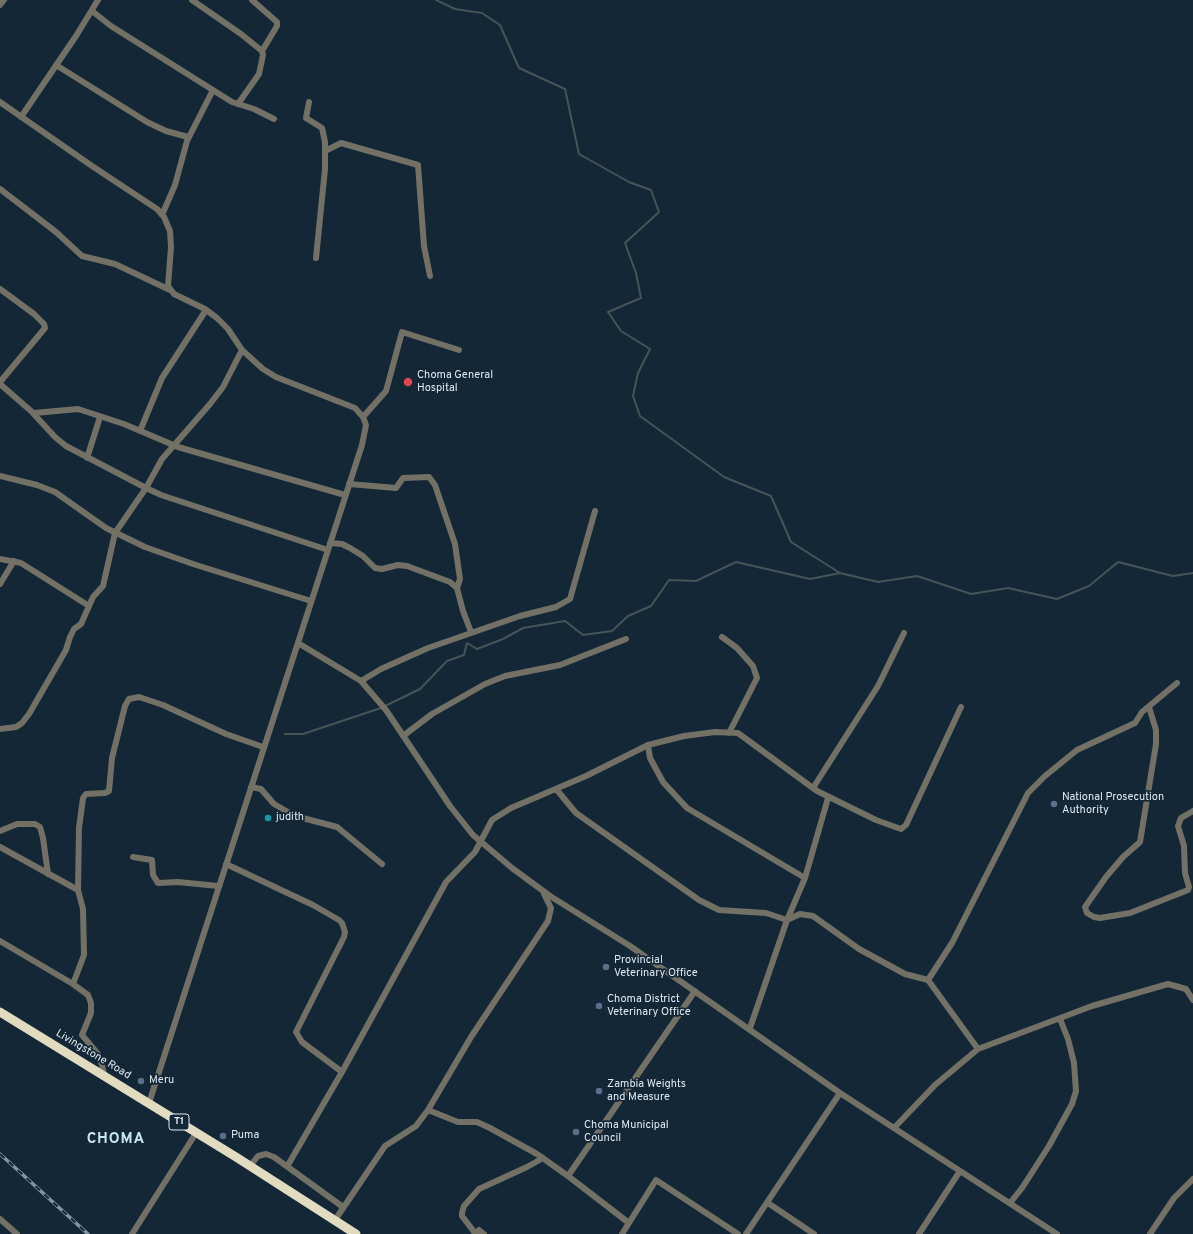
<!DOCTYPE html>
<style>
body{margin:0}
canvas{display:block;background:#142736}
</style>
<canvas width="1193" height="1234"></canvas>
<script>
const g = document.querySelector('canvas').getContext('2d');
g.lineJoin = 'round';
function poly(rows) {
  const path = new Path2D();
  for (const r of rows) {
    path.moveTo(r[0], r[1]);
    for (let i = 2; i < r.length; i += 2) path.lineTo(r[i], r[i + 1]);
  }
  return path;
}
function strokePath(path, color, width, dash) {
  g.strokeStyle = color;
  g.lineWidth = width;
  g.lineCap = dash ? 'butt' : 'round';
  g.setLineDash(dash || []);
  g.stroke(path);
}
function write(font, color, halo, rows, align = 'center') {
  g.font = font + ' Overpass,sans-serif';
  g.lineWidth = 3.5;
  g.setLineDash([]);
  g.textBaseline = 'middle';
  g.strokeStyle = halo;
  g.fillStyle = color;
  for (const [text, x, y, turn = 0] of rows) {
    g.save();
    g.translate(x, y);
    g.rotate((+turn || 0) * Math.PI / 180);
    g.textAlign = isNaN(turn) ? turn : align;
    if (halo) g.strokeText(text, 0, 0);
    g.fillText(text, 0, 0);
    g.restore();
  }
}
strokePath(poly([
 [436,0,455,9,482,13,500,25,519,68,565,89,579,154,629,182,651,190,659,212,625,243,636,273,641,298,608,312,621,331,650,349,638,373,633,396,640,416,724,477,771,496,791,542,840,573],
 [385,706,420,689,447,661,464,655,467,643,477,649,503,639,523,628,565,621,583,635,612,631,628,616,651,606,669,580,696,581,736,562,810,579,840,573,878,582,917,576,971,594,1008,588,1057,599,1089,586,1118,562,1173,576,1193,573],
 [285,734,303,734,381,708]
]), '#455457', 2);
strokePath(poly([
 [192,0,241,34,262,51,263,55,259,74,238,104],
 [252,0,277,22,277,26,262,51],
 [0,5,4,0],
 [92,11,111,26,232,102,254,109,274,119],
 [56,65,147,122,166,131,188,137],
 [0,102,92,166,157,209,164,217,170,231,171,247,168,286,174,294,205,309,217,318,228,329,242,350,263,369,276,377,355,408,363,417,366,425,362,445,149,1103],
 [309,102,306,118,322,128,325,142,325,169,316,258],
 [21,117,76,36,98,0],
 [325,151,341,143,418,165,424,246,430,276],
 [0,189,56,232,82,256,115,264,170,290],
 [162,215,175,185,187,141,213,90],
 [0,289,34,314,44,324,45,328,0,382],
 [0,384,31,411,55,437,66,446,146,488,161,495,328,550],
 [34,413,78,409,124,424,178,447,345,495],
 [363,417,386,391,402,332,459,350],
 [140,431,162,378,206,310],
 [87,458,100,417],
 [0,476,37,485,55,492,106,528,145,547,193,564,311,601],
 [349,484,396,488,403,478,429,477,435,485,455,544,460,579,457,588],
 [330,543,342,544,350,548,363,556,375,568,382,569,398,565,407,566,450,582,457,588,463,611,471,632],
 [0,559,21,563,89,606],
 [0,584,14,561],
 [722,637,737,648,753,666,757,678,729,733],
 [298,643,361,681,386,710,450,806,473,835,512,868,550,896,630,946,840,1093,1057,1234],
 [361,681,381,669,428,648,520,616,556,607,570,599,595,511],
 [1149,707,1156,730,1156,744,1140,842,1123,857,1106,877,1085,907,1087,913,1094,917,1100,918,1130,913,1188,890,1189,887,1185,873,1184,846,1178,826,1181,818,1193,811],
 [0,729,16,727,22,723,29,714,66,650,70,637,74,629,81,624,93,597,103,586,115,533,146,488,162,459,210,404,223,387,242,350],
 [403,736,432,714,485,684,505,676,560,665,626,639],
 [648,745,650,758,663,782,687,808,805,878],
 [251,787,261,789,274,804,295,816,337,827,382,864],
 [813,788,878,686,904,633],
 [556,789,576,813,699,900,719,910,766,913,787,920,800,914,813,916,859,949,905,974,928,980,952,943,1028,793,1045,776,1077,750,1135,723,1142,712,1177,683],
 [0,831,17,824,35,824,40,827,43,838,48,874],
 [0,847,78,890,83,909,84,955,73,984],
 [133,857,152,860,153,875,158,883,178,882,218,886],
 [226,864,313,905,339,920,342,923,345,932,344,937,296,1032,302,1042,342,1072],
 [78,890,79,828,83,798,86,794,105,793,109,791,112,758,125,706,129,699,139,697,163,705,226,734,263,747],
 [0,941,73,984,88,995,91,1003,91,1013,82,1035,98,1054,102,1065,104,1075],
 [928,980,978,1049],
 [750,1028,787,920,805,878,828,798],
 [428,1110,458,1122,477,1122,490,1128,537,1154,568,1176],
 [894,1128,935,1085,978,1049,1092,1006,1168,984,1186,989,1193,1000],
 [288,1165,342,1072,446,882,475,852,492,820,511,808,586,776,648,745,684,736,715,732,738,733,817,791,876,820,901,829,906,825,961,707],
 [250,1166,258,1156,266,1154,274,1157,343,1207],
 [768,1203,814,1234],
 [1010,1203,1022,1188,1049,1146,1072,1104,1076,1091,1074,1063,1068,1039,1060,1019],
 [0,1219,17,1234],
 [335,1220,385,1146,416,1126,428,1110,471,1037,548,921,551,908,544,894],
 [629,1223,568,1176,695,991],
 [475,1233,462,1216,462,1213,464,1206,479,1189,527,1167,543,1158],
 [132,1234,196,1133],
 [475,1234,479,1230,484,1234],
 [622,1234,656,1180,738,1234],
 [746,1234,840,1093],
 [919,1234,960,1171],
 [1150,1234,1174,1198,1193,1179]
]), '#737065', 6);
strokePath(poly([
 [0,1012,236,1157,356,1234]
]), '#e1dbbf', 9);
const rail = poly([
 [0,1154,88,1234]
]);
strokePath(rail, '#8594a1', 3.5);
strokePath(rail, '#142736', 2, [6]);
for (const [x, y, r, color] of [
 [408,382,5,"#e0444e"],
 [1054,804,4,"#5c6f8a"],
 [268,818,4,"#0f9aa8"],
 [606,967,4,"#5c6f8a"],
 [599,1006,4,"#5c6f8a"],
 [141,1081,4,"#5c6f8a"],
 [599,1091,4,"#5c6f8a"],
 [576,1132,4,"#5c6f8a"],
 [223,1136,4,"#5c6f8a"]
]) {
  const dot = new Path2D();
  dot.arc(x, y, r, 0, 2 * Math.PI);
  g.fillStyle = color;
  g.fill(dot);
  strokePath(dot, '#142736', 1.5);
}
for (const [x, y, w] of [
 [179,1122,20]
]) {
  const box = new Path2D();
  box.roundRect(x - w / 2, y - 8, w, 16, 3);
  g.fillStyle = '#142736';
  g.fill(box);
  strokePath(box, '#deeaf4', 1);
}
write('bold 10px', '#deeaf4', null, [
 ["T1",179,1122]
]);
write('11px', '#deeaf4', '#142736', [
 ["Choma General",417,376],
 ["Hospital",417,389],
 ["National Prosecution",1062,798],
 ["Authority",1062,811],
 ["judith",276,818],
 ["Provincial",614,961],
 ["Veterinary Office",614,974],
 ["Choma District",607,1000],
 ["Veterinary Office",607,1013],
 ["Meru",149,1081],
 ["Zambia Weights",607,1085],
 ["and Measure",607,1098],
 ["Choma Municipal",584,1126],
 ["Council",584,1139],
 ["Puma",231,1136]
], 'left');
write('11px', '#deeaf4', '#142736', [
 ["Livingstone Road",93,1055,31]
]);
g.letterSpacing = '1px';
write('bold 15px', '#c6e6f6', '#142736', [
 ["CHOMA",116,1140]
]);
g.letterSpacing = '0px';
</script>
